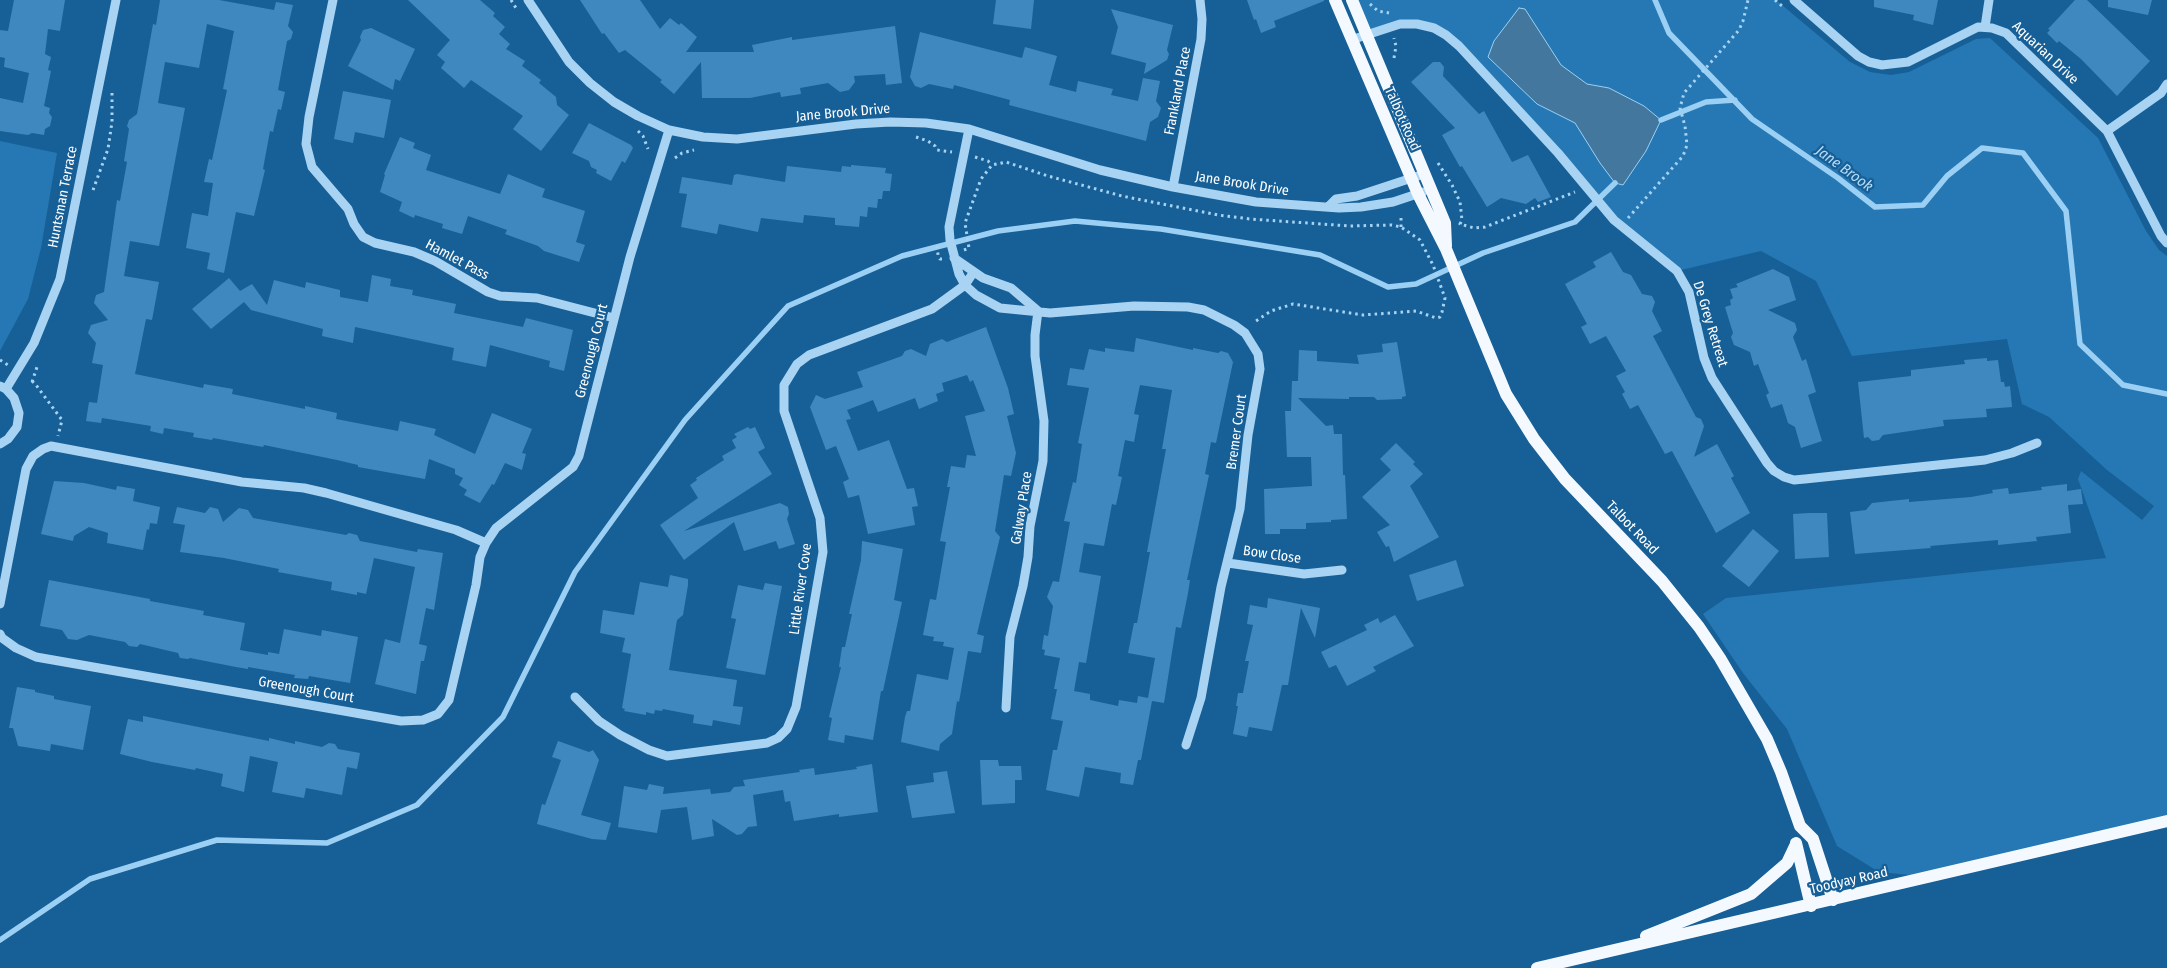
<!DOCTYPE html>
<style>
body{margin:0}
canvas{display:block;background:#165f97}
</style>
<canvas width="2167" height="968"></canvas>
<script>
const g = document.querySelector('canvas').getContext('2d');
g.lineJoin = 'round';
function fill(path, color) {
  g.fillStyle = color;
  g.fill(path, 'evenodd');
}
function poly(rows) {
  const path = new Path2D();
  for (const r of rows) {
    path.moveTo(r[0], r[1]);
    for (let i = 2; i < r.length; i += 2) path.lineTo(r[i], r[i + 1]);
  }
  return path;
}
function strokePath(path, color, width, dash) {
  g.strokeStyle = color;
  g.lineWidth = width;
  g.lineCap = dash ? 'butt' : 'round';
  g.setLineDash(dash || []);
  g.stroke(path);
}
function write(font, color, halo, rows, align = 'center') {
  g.font = font + ' "Fira Sans Condensed",sans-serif';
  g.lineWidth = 4.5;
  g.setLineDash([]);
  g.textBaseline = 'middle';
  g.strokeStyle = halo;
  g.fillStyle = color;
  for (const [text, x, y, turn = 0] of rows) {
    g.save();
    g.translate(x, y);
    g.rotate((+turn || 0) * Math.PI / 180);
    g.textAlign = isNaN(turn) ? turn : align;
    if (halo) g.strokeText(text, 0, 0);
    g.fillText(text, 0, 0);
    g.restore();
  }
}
fill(poly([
 [1352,0,1776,0,1850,62,1870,72,1891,75,1909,72,1976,39,1990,38,2098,138,2146,231,2159,250,2167,256,2167,820,1931,877,1879,872,1837,846,1787,729,1743,673,1703,614,1726,598,2106,558,2078,479,2081,471,2142,520,2154,506,2107,470,2049,417,2022,404,2007,339,1852,356,1816,281,1761,251,1677,271,1624,228,1459,47,1417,24,1366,35],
 [0,141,57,153,41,248,28,299,0,351]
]), '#2578b4');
const water = poly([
 [1519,8,1525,9,1561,65,1587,84,1609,88,1644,106,1661,120,1646,151,1623,185,1615,183,1600,163,1575,123,1537,104,1488,57,1494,41,1519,8]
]);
fill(water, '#43779e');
strokePath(water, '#9bd0f4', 1);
strokePath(poly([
 [1655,0,1669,33,1752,119,1838,178,1875,207,1923,205,1947,176,1982,148,2023,153,2066,211,2080,344,2123,385,2167,394],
 [1661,120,1706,102,1735,100],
 [0,940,90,879,217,840,327,843,417,805,503,717,575,572,685,420,788,306,902,256,998,231,1075,221,1161,229,1320,255,1388,287,1416,284,1483,253,1575,222,1615,183]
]), '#9bd0f4', 5.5);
fill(poly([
 [14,0,65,0,60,31,48,29,45,54,51,57,48,70,51,71,44,106,50,108,49,113,52,117,50,126,45,129,44,135,32,133,28,135,0,131,0,98,23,103,29,73,4,67,5,58,0,57,0,30,8,31],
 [160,0,219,0,274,10,276,2,293,5,288,26,293,32,291,39,287,41,278,90,285,92,281,110,278,109,273,132,270,131,263,169,265,170,254,216,236,212,224,273,207,269,210,253,186,248,192,213,208,216,213,183,204,182,209,159,212,160,227,90,223,89,234,31,207,24,199,68,165,62,158,103,185,108,159,246,130,241,124,276,159,282,152,320,146,319,135,374,203,388,204,384,233,389,232,394,305,409,305,406,337,413,336,419,398,431,400,421,436,429,434,435,475,454,492,413,532,429,522,453,526,454,522,470,505,463,494,485,492,484,480,503,464,495,467,490,459,485,463,478,455,474,455,469,429,459,425,479,358,467,358,465,337,460,264,445,263,447,213,438,212,440,193,437,194,433,164,428,163,434,150,431,151,426,102,418,101,423,86,421,89,402,97,403,103,365,92,363,96,343,88,333,91,325,108,320,94,303,96,295,104,292,117,200,120,201,127,162,124,161,129,129,127,126,129,120,137,114,153,24,156,25],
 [408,0,480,0,495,13,493,16,505,27,499,34,510,44,506,49,525,61,522,66,541,80,539,83,556,97,557,105,569,115,541,151,513,129,523,116,471,80,464,88,441,68,445,62,437,55,450,40],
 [580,0,640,0,660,29,670,18,679,25,681,23,697,37,686,52,754,52,752,45,792,37,792,40,895,26,902,83,886,85,885,74,854,76,855,82,849,90,840,92,828,83,800,88,801,94,781,97,780,92,750,98,702,98,701,62,674,94,660,82,662,80,625,50,619,53,604,33,602,34],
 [996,0,1034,0,1031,29,993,24],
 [1247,0,1324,0,1324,1,1274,21,1276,27,1261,33,1256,19,1254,20],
 [1874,0,1938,0,1933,25,1913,20,1914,15,1874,7],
 [2075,0,2087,0,2150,61,2117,96,2081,59,2059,41,2057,43,2047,33,2050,30,2048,29],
 [2108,0,2152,0,2148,15,2108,7],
 [1111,9,1173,25,1167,50,1169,54,1167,60,1144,74,1146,63,1111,54,1118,27],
 [371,28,415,49,400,81,395,79,393,90,348,66,361,40,360,37,363,30],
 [920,32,1022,58,1025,47,1057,56,1049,85,1076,92,1078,81,1113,89,1111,95,1138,101,1143,78,1160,81,1156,101,1161,108,1158,117,1150,122,1146,141,1009,105,1010,100,954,85,953,89,929,84,921,88,915,86,910,77],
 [1433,62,1440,62,1444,67,1443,76,1479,114,1484,111,1512,162,1528,155,1551,197,1538,202,1535,198,1526,204,1501,198,1487,207,1462,166,1460,167,1442,135,1455,128,1411,82],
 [343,91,391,100,384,138,355,132,353,143,334,139],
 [589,123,631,145,633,148,625,163,622,161,611,181,596,173,597,170,591,167,589,161,572,153],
 [400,137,415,143,413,148,431,155,426,170,500,194,508,174,545,189,542,197,585,211,576,242,585,245,579,262,544,251,538,246,505,234,507,230,468,216,462,234,442,228,443,224,415,215,414,218,399,211,402,202,380,192,385,175,384,174],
 [851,165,886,168,885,173,892,174,890,191,883,191,882,199,878,199,877,208,868,207,867,217,860,216,859,227,835,225,835,218,804,215,803,223,761,218,758,232,719,224,717,234,681,227,687,194,679,193,682,177,732,185,734,175,737,174,785,182,787,166,841,172,842,166,851,167],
 [1611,252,1623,272,1631,275,1642,294,1652,296,1655,302,1652,311,1662,331,1653,336,1696,417,1701,419,1704,426,1694,457,1717,444,1734,476,1731,478,1750,513,1716,533,1672,451,1665,454,1638,405,1630,409,1622,394,1625,392,1616,376,1626,371,1606,336,1590,344,1581,327,1587,324,1565,284,1596,267,1593,262],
 [1773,269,1789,277,1796,300,1768,310,1795,323,1797,330,1793,337,1802,361,1806,359,1816,392,1808,395,1822,441,1801,448,1795,427,1788,423,1782,404,1771,408,1766,395,1769,393,1758,364,1754,366,1750,352,1734,345,1731,337,1733,333,1725,307,1731,305,1730,300,1733,298,1730,289,1738,287,1736,284],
 [372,275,391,279,390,286,413,290,412,295,456,304,454,313,523,327,526,318,573,330,564,371,549,367,550,361,490,345,486,367,452,360,454,348,355,327,353,343,322,336,323,329,251,310,244,302,211,329,192,309,229,278,240,291,252,284,267,305,274,280,305,288,306,282,340,290,340,297,368,302],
 [986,327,1008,388,1014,414,1007,416,1016,453,1011,476,1004,475,995,531,1000,537,977,634,984,636,981,653,968,651,959,702,957,701,952,734,940,744,939,751,901,742,905,717,907,711,910,711,917,674,948,680,954,648,943,646,944,642,933,641,934,637,923,635,930,599,936,600,946,542,940,541,950,487,947,487,951,466,965,468,967,455,976,456,965,416,985,411,973,380,970,382,967,375,942,383,944,391,936,394,938,401,919,409,915,398,878,412,873,400,847,410,851,419,846,420,858,451,889,440,907,489,914,488,918,506,912,507,915,525,868,534,859,495,848,498,843,482,849,479,836,446,826,450,810,407,816,395,825,399,863,387,857,372,902,356,905,351,911,349,926,356,930,344,942,339,947,342],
 [1136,338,1193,350,1193,348,1218,353,1221,351,1228,353,1233,362,1216,443,1211,442,1205,474,1209,475,1187,580,1190,580,1188,593,1181,628,1176,627,1164,703,1152,701,1141,760,1138,760,1133,785,1120,783,1121,773,1085,767,1079,797,1046,790,1053,750,1057,750,1063,721,1051,719,1057,689,1054,689,1060,658,1044,655,1045,650,1042,649,1044,635,1048,636,1053,606,1047,597,1053,581,1059,582,1070,522,1064,521,1073,482,1076,483,1082,444,1078,443,1089,388,1067,385,1070,368,1084,370,1089,349,1105,352,1105,348,1134,352],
 [1140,385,1172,390,1162,449,1166,449,1147,552,1150,552,1137,623,1134,623,1128,653,1155,658,1148,698,1138,696,1137,703,1119,700,1118,706,1090,700,1090,694,1074,691,1079,662,1086,663,1101,576,1079,572,1084,543,1104,546,1112,504,1116,505,1122,477,1118,476,1125,440,1134,442,1139,415,1134,414],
 [1397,342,1406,396,1402,397,1402,399,1377,400,1374,397,1349,397,1349,399,1298,398,1326,426,1333,425,1334,434,1342,434,1343,475,1345,475,1347,519,1331,520,1331,522,1306,523,1306,529,1280,529,1280,534,1265,534,1264,489,1312,486,1311,457,1287,457,1285,411,1291,411,1292,381,1298,381,1299,350,1317,351,1317,361,1359,364,1357,355,1383,352,1382,344],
 [1987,358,1987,361,1998,360,2001,382,2004,382,2005,387,2010,386,2012,407,1986,409,1987,417,1943,420,1944,426,1883,435,1879,440,1872,441,1868,437,1864,438,1858,382,1911,376,1911,370,1965,364,1964,360],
 [748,427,750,429,755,427,765,448,758,452,772,474,684,531,780,503,788,507,789,514,787,519,795,544,779,549,776,541,744,551,734,522,684,560,660,525,698,498,690,485,697,480,696,478,724,460,722,456,736,448,732,440,737,437,734,434],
 [1396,443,1415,462,1413,464,1423,474,1410,486,1439,537,1394,562,1389,546,1386,547,1377,532,1390,525,1362,497,1391,470,1380,459],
 [54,481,84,483,116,490,117,486,135,489,133,501,160,507,157,524,150,523,149,530,147,529,143,550,107,543,108,533,89,527,74,536,73,541,41,534],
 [2067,484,2067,491,2081,489,2083,504,2068,505,2071,533,2036,537,2037,541,1998,545,1998,540,1930,546,1931,548,1855,554,1850,512,1866,510,1872,503,1909,499,1909,502,1971,497,1993,493,1992,490,2008,488,2009,494,2042,490,2041,487],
 [177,507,205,513,210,507,218,509,223,522,239,508,248,510,253,518,346,535,349,533,357,535,360,541,417,552,418,549,443,553,434,610,426,608,419,644,427,646,424,661,421,661,416,694,375,684,385,639,400,643,415,567,374,558,366,594,357,592,357,595,331,590,332,582,278,572,279,569,224,558,180,552,185,525,173,523],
 [1809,513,1827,513,1829,557,1795,559,1793,514],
 [1753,529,1779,551,1749,587,1722,566],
 [862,541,903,549,894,600,902,602,883,691,881,691,873,740,845,735,844,743,828,740,832,718,829,717,841,667,839,667,842,647,845,647,852,614,849,614,861,560],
 [1456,560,1464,586,1417,601,1409,575],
 [670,575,688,579,688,585,683,615,677,620,669,670,737,680,733,706,743,707,740,725,713,720,712,726,693,723,694,715,663,709,662,711,655,710,654,714,646,712,646,715,624,711,625,709,622,708,631,654,622,652,625,638,600,633,603,610,634,615,640,582,668,587],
 [49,580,150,599,150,601,204,611,203,615,245,623,240,650,268,655,268,652,279,654,284,629,321,636,322,630,358,637,350,683,309,676,308,679,294,678,295,675,248,667,248,669,236,667,190,658,188,659,180,658,178,653,140,644,137,647,129,646,125,642,89,635,77,640,68,639,62,630,40,626],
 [765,583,782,586,765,675,726,668,736,619,731,618,738,585,763,590],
 [1268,598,1320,608,1315,638,1301,608,1288,685,1282,685,1272,731,1249,727,1247,737,1233,734,1238,706,1236,706,1238,693,1243,693,1249,661,1245,661,1253,625,1247,624,1250,605,1267,608],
 [1395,615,1414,646,1373,667,1376,671,1347,686,1336,665,1329,668,1321,652,1367,630,1364,625,1378,618,1380,623],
 [17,687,35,690,35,692,54,696,54,699,91,706,83,750,51,744,50,751,18,746,13,728,9,728],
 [143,716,269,741,269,738,295,744,295,741,322,747,329,743,335,744,338,749,360,753,357,769,347,767,342,795,306,788,304,798,272,792,278,762,250,756,244,792,221,786,223,774,196,768,195,770,152,762,120,754,128,719,143,722],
 [558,741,589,752,593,750,599,760,581,815,611,823,606,840,592,839,537,824,542,804,545,805,561,760,552,757],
 [980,760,998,760,999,766,1021,766,1022,780,1015,780,1015,803,982,805],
 [872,764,878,812,839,817,839,814,794,821,790,801,785,802,783,790,753,795,757,826,748,827,742,834,737,835,712,819,714,836,692,840,687,807,661,810,657,833,618,827,624,786,647,790,649,784,664,787,663,794,710,789,711,794,730,792,734,787,745,786,743,780,800,772,799,770,814,768,815,775,857,769,856,767],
 [947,771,955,813,912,818,906,786,934,782,933,773]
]), '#3e88bf');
strokePath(poly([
 [511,0,516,8],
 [1775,0,1782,6],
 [1370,4,1378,11,1389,13],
 [1394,58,1396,46,1394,38],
 [638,131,643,136,648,149],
 [916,137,928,141,935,146,937,150,952,152],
 [975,157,988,161,992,165],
 [675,158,682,153,694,150],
 [1438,163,1452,185,1460,202,1462,220,1460,224,1474,228,1485,227,1575,192],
 [93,190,108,149,112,122,112,92],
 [1401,218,1401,227],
 [1628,218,1683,156,1687,145,1685,126,1680,108,1684,93,1739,30,1743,21,1748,0],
 [937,246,938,255,940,259,942,259],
 [964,250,969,248,965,223,981,179,992,165,1006,162,1048,176,1122,196,1218,215,1250,219,1350,226,1392,225,1401,227,1420,240,1433,265,1445,298,1442,312,1440,317,1436,318,1416,311,1363,315,1293,304,1271,311,1253,323],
 [0,360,8,365],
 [32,381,36,385,62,420,58,436],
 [32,382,38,364]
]), '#a8d3f2', 3, [2.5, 4]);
strokePath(poly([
 [333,0,309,117,306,144,312,167,348,209,354,224,363,237,375,243,414,252,435,261,488,292,500,296,537,298,614,318],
 [528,0,569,62,590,83,614,102,638,116,669,130,703,137,737,139,856,124,890,122,926,123,969,129,1100,170,1173,187,1256,202,1339,208,1361,207,1393,202,1423,192],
 [1794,0,1858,56,1869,62,1882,65,1908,62,1978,27,1992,28,2006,33,2107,131,2161,236,2167,243],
 [1985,27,1989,0],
 [1351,40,1400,24,1417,24,1434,28,1446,35,1459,46,1558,153,1614,220,1677,271,1689,292,1704,358,1712,378,1767,463,1774,471,1784,477,1794,480,1805,479,1985,460,2012,453,2037,443],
 [969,129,949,227,950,240,959,274,965,285,976,295,1000,308,1050,313,1134,306,1188,307,1204,310,1234,325,1245,333,1258,354,1260,369,1248,435,1240,509,1221,587,1201,698,1186,745],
 [2107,131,2161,93,2167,84],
 [1173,187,1201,39,1202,19,1200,0],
 [1328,207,1336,199,1357,196,1424,174],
 [954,258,983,278,1011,288,1038,311],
 [0,386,6,389,14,398,19,413,17,427,8,439,0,444],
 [6,389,34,343,60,279,116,0],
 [1228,563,1304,574,1342,570],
 [0,604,26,469,33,456,43,449,51,446,242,482,304,488,326,493,456,530,486,543],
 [0,634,2,638,16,648,36,657,401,721,423,720,438,714,449,700,476,585,480,557,486,543,496,528,573,467,579,456,630,257,669,130],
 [575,697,599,721,620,735,649,750,667,756,767,743,778,738,787,729,796,707,823,552,820,518,784,411,784,385,797,364,809,355,932,309,965,285,973,273],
 [1006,708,1010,637,1023,586,1028,557,1030,526,1043,461,1044,421,1035,356,1035,335,1038,311]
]), '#a8d3f2', 9);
strokePath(poly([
 [1335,0,1418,194,1446,249,1506,394,1534,439,1565,479,1662,581,1699,627,1720,658,1767,739,1781,772,1800,826,1813,839,1833,900],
 [1352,0,1445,223,1446,246],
 [1796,843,1811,906],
 [1646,936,1751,894,1787,863,1796,844],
 [1537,968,2167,821]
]), '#f3f9ff', 12);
write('14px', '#fff', '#165f97', [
 ["Aquarian Drive",2045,53,43],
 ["Frankland Place",1178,91,-79],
 ["Jane Brook Drive",843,113,-5],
 ["Talbot Road",1402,119,66],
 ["Jane Brook Drive",1242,184,9],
 ["Huntsman Terrace",63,197,-79],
 ["Hamlet Pass",457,260,28],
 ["De Grey Retreat",1710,324,73],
 ["Greenough Court",592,351,-76],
 ["Bremer Court",1237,432,-82],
 ["Galway Place",1022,508,-81],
 ["Talbot Road",1632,528,46],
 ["Bow Close",1272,555,8],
 ["Little River Cove",801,589,-82],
 ["Greenough Court",306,690,10],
 ["Toodyay Road",1849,881,-13]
]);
write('italic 15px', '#b5dcf8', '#165f97', [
 ["Jane Brook",1844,169,36]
]);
</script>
